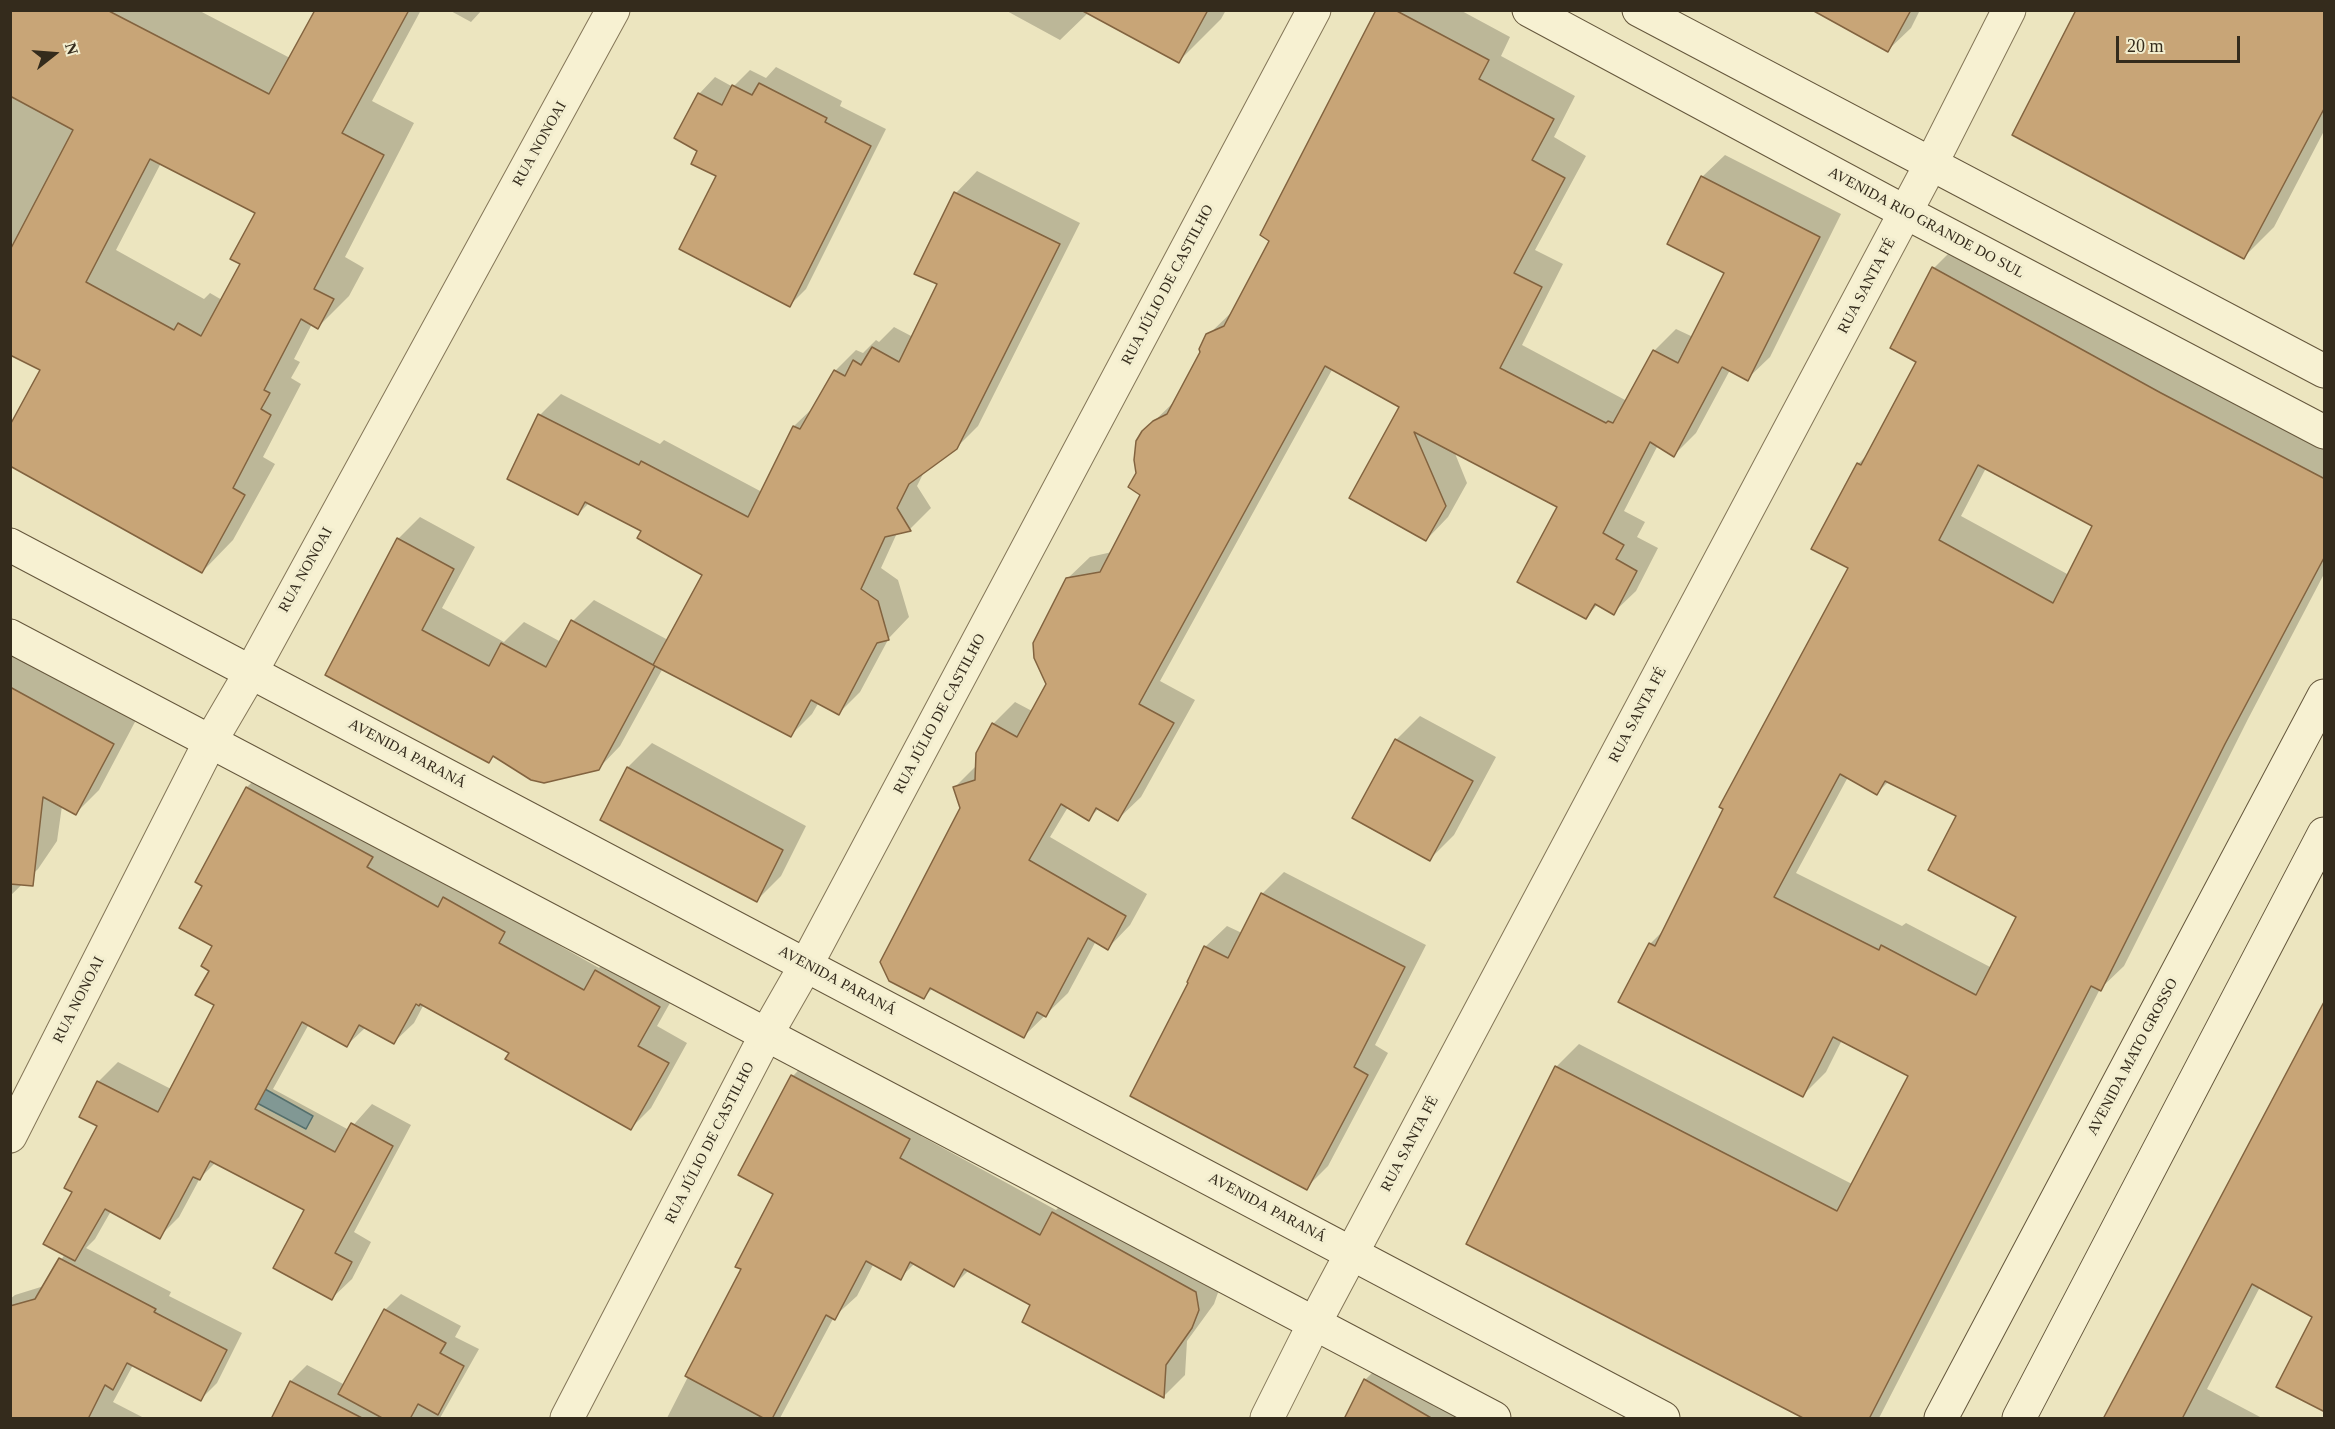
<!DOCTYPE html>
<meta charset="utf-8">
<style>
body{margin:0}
#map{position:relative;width:2335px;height:1429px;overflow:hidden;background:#ece5bf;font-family:"Times New Roman",serif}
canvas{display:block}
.frame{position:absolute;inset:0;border:12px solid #342b1c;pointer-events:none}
.north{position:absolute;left:24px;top:24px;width:60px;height:60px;-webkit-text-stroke:4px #f3eecf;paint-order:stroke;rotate:73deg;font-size:16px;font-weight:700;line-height:24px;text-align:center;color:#342b1c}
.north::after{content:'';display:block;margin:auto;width:21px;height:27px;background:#342b1c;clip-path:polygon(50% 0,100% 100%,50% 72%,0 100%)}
.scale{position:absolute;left:2116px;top:36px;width:124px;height:27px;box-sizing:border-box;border:3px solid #342b1c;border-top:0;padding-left:8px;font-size:18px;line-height:21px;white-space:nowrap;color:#342b1c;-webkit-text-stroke:4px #f3eecf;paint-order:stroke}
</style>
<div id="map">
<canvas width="2335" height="1429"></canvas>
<div class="frame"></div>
<div class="north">N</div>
<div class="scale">20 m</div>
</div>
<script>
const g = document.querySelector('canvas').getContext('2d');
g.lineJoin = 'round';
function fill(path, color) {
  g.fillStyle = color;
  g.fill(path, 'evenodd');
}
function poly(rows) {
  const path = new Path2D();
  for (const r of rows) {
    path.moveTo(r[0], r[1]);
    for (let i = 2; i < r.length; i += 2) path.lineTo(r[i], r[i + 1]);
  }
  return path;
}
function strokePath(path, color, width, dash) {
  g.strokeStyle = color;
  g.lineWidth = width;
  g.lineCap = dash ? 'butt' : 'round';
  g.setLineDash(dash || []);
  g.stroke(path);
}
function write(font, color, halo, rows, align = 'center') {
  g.font = font + ' "Times New Roman",serif';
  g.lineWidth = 6;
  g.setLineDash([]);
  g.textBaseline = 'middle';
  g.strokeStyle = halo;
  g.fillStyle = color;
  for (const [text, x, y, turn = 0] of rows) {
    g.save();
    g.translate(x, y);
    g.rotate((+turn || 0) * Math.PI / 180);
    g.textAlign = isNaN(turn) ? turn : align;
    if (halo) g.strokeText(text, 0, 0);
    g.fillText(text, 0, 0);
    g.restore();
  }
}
const water = poly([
 [265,1089,313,1116,306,1129,257,1103,265,1089]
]);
fill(water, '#a2beba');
strokePath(water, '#6a8b87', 1.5);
fill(poly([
 [10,10,198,10,290,58,316,10,421,10,372,101,414,123,345,257,364,268,349,296,318,327,312,324,294,359,300,362,291,378,301,384,263,457,275,464,233,540,202,572,43,370,10,295],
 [161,163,257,213,242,264,222,300,210,293,204,299,116,250],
 [449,10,482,10,471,22],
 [1005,10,1226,10,1221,19,1179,61,1088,13,1060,40],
 [1378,10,1460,10,1510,37,1501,56,1575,96,1554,137,1586,156,1535,250,1563,264,1522,345,1627,401,1654,351,1676,329,1693,337,1726,272,1702,177,1725,155,1841,214,1770,357,1747,379,1730,370,1696,433,1674,455,1658,445,1624,511,1645,522,1637,537,1658,548,1636,591,1613,613,1598,604,1586,617,1559,506,1454,451,1467,483,1448,517,1426,540,1401,406,1333,368,1160,681,1195,700,1141,797,1118,819,1099,808,1089,819,1068,807,1050,837,1147,894,1130,925,1108,948,1096,941,1068,993,1023,1037,933,988,924,997,962,809,955,787,977,765,993,724,1015,702,1032,711,1047,684,1067,579,1090,557,1112,552,1142,494,1137,473,1143,432,1175,401,1201,352,1208,335,1234,310,1271,240],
 [1815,10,1920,10,1911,28,1888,50],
 [2324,10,2324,131,2274,227,2244,257],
 [776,67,842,101,840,106,886,129,806,289,790,305,718,175,699,150,699,94,715,77,733,87,750,70,766,78],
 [977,171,1080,223,978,426,956,448,925,470,917,486,931,508,910,529,897,533,881,568,898,580,909,617,889,638,860,692,839,713,819,702,812,714,791,735,663,668,620,746,598,769,495,755,488,762,327,674,398,539,420,517,475,547,442,608,504,642,524,622,561,642,573,621,594,600,668,640,704,574,643,531,589,503,578,514,540,415,561,394,660,444,664,440,762,492,794,426,816,405,835,371,856,350,863,353,876,340,879,342,894,327,913,337,939,284,916,273,956,193],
 [1957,245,2324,443,2324,574,2248,719,2124,966,2100,989,1879,1418,1809,1418,1556,1067,1579,1044,1852,1184,1910,1076,1842,1040,1826,1072,1803,1095,1650,944,1666,928,1850,568,1858,464,1871,451,1918,361,1934,268],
 [1986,468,2094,525,2069,575,1961,516],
 [1848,777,1877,793,1889,781,1958,815,2018,916,1992,968,1906,923,1902,926,1796,873],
 [10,651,136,720,99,790,76,813,62,806,57,841,38,869,10,896],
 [1420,716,1496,757,1454,835,1430,859,1396,740],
 [652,743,806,826,781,876,757,900,602,820,628,767],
 [267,768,524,912,518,922,599,968,616,951,679,987,657,1026,687,1043,651,1108,631,1128,511,1053,424,1004,414,1023,394,1042,366,1027,347,1045,309,1024,273,1089,349,1130,372,1104,411,1125,354,1232,371,1242,352,1279,332,1298,306,1210,216,1162,200,1178,179,1217,159,1237,111,1211,95,1239,86,1248,171,1292,169,1296,242,1333,217,1383,201,1399,133,1365,113,1402,144,1418,10,1418,10,1299,15,1295,44,1286,65,1254,74,1191,99,1126,98,1082,118,1062,171,1089,216,1004,211,971,214,945,204,885,197,882,247,787],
 [1284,872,1426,945,1375,1045,1388,1053,1328,1166,1306,1188,1190,982,1205,947,1227,926,1242,933,1262,894],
 [2324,1004,2314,1316,2260,1287,2207,1389,2262,1418,2105,1418],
 [814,1054,931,1117,921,1136,1056,1210,1075,1191,1220,1287,1214,1304,1187,1341,1185,1375,1163,1397,1032,1304,969,1270,954,1285,915,1263,900,1278,874,1263,857,1296,834,1317,780,1418,667,1418,743,1269,775,1193,740,1174,793,1076],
 [401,1294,461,1326,455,1337,479,1349,440,1418,272,1418,291,1381,307,1365,345,1385,385,1310],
 [1387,1358,1493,1418,1346,1418,1366,1379]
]), '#0003');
const building = poly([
 [10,10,107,10,269,94,315,10,409,10,342,133,384,155,314,289,334,299,318,329,301,319,264,390,270,393,261,409,271,415,233,488,245,495,202,573,10,466,10,425,40,370,10,355,10,250,73,130,10,96,10,10],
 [150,159,255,213,230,259,240,264,201,336,178,323,174,330,86,282,150,159],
 [1081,10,1208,10,1179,63,1081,10],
 [1376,10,1395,10,1489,60,1479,79,1554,119,1532,160,1565,178,1514,273,1542,287,1500,368,1606,423,1608,421,1613,423,1653,350,1678,363,1724,273,1667,244,1701,176,1820,237,1748,381,1722,367,1674,457,1650,442,1603,533,1624,545,1616,559,1637,571,1614,615,1595,604,1586,619,1517,582,1557,507,1414,432,1446,506,1426,541,1349,498,1399,407,1325,366,1139,704,1174,723,1118,821,1096,808,1089,821,1061,804,1029,860,1126,916,1108,950,1088,938,1046,1017,1037,1012,1024,1038,930,988,924,999,889,981,880,962,960,808,953,787,975,780,976,753,992,723,1017,737,1046,684,1034,658,1033,643,1066,578,1100,572,1140,495,1128,487,1136,473,1134,460,1136,441,1142,431,1153,421,1167,414,1200,352,1199,349,1206,334,1224,326,1269,241,1260,235,1376,10],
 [1812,10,1911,10,1888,52,1812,10],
 [2076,10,2325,10,2325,107,2244,259,2012,135,2076,10],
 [759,83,827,118,825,122,871,146,790,307,679,249,716,176,691,164,697,151,674,138,698,93,722,105,732,85,752,95,759,83],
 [954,192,1060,244,957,449,909,484,897,508,911,531,885,537,861,589,878,601,889,640,877,643,839,715,811,700,791,737,653,665,702,575,637,538,641,531,585,502,578,515,507,479,538,414,639,465,641,461,748,517,793,426,800,429,834,370,845,376,853,360,861,365,872,347,899,362,937,284,914,274,954,192],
 [1932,267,2161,393,2325,479,2325,556,2225,744,2101,991,2091,986,1869,1419,1805,1419,1466,1244,1555,1066,1837,1211,1908,1076,1833,1037,1803,1097,1618,1002,1649,943,1655,946,1723,809,1719,807,1848,568,1811,549,1857,463,1861,465,1916,362,1890,348,1932,267],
 [1978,465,2092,526,2053,603,1939,540,1978,465],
 [1840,774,1877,795,1885,781,1956,816,1928,870,2016,917,1976,995,1881,945,1879,950,1774,897,1840,774],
 [397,538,454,569,422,630,489,666,501,643,546,667,571,620,655,666,599,770,544,783,531,780,493,756,489,763,325,675,397,538],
 [10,687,114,744,76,815,43,797,33,886,10,884,10,687],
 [1395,739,1473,781,1430,861,1352,818,1395,739],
 [627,767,783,850,757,902,600,820,627,767],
 [246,787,373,857,367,867,438,907,443,897,505,932,499,943,584,990,595,970,660,1007,638,1046,669,1063,631,1130,505,1059,509,1053,420,1004,419,1006,416,1004,394,1044,359,1025,347,1047,302,1022,255,1109,335,1152,351,1123,393,1146,335,1253,352,1262,332,1300,273,1268,304,1210,210,1161,200,1180,193,1177,160,1239,105,1209,75,1261,43,1244,72,1192,64,1188,97,1126,79,1117,97,1081,158,1112,214,1005,195,995,209,971,201,966,212,946,179,928,202,886,195,882,246,787],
 [1261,893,1405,967,1354,1067,1368,1075,1307,1190,1130,1096,1188,983,1187,982,1204,946,1228,958,1261,893],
 [2325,1000,2325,1412,2276,1387,2312,1317,2252,1284,2182,1419,2103,1419,2325,1000],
 [791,1075,910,1139,900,1158,1040,1235,1052,1212,1196,1292,1199,1310,1192,1328,1166,1365,1164,1398,1022,1322,1030,1305,964,1269,954,1287,910,1262,901,1280,866,1261,835,1320,826,1315,772,1419,765,1419,685,1376,741,1269,735,1267,773,1194,738,1175,791,1075],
 [59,1258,156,1309,154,1312,227,1350,201,1401,127,1363,113,1390,105,1385,88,1419,10,1419,10,1306,35,1299,59,1258],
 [384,1309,446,1343,440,1353,464,1366,438,1415,418,1404,410,1419,384,1419,338,1394,384,1309],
 [1364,1379,1433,1419,1344,1419,1364,1379],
 [290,1381,364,1419,271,1419,290,1381]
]);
fill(building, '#c8a577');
strokePath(building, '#82633f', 1.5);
const street = poly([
 [10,1136,210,742,251,672,613,10],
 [567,1418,766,1035,806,965,1314,10],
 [1267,1418,1314,1324,1931,164,2009,10]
]);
const secondary = poly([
 [1529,10,1905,212,2324,432],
 [1639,10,2324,371],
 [10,545,1663,1418],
 [10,636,1494,1418],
 [1941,1418,2324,696],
 [2019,1418,2324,834]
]);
strokePath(street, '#847658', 35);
strokePath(secondary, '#65573c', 35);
strokePath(street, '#f7f1d2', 33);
strokePath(secondary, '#f7f1d2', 33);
write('15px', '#342b1c', '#f3eecf', [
 ["RUA NONOAI",540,144,-61],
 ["AVENIDA RIO GRANDE DO SUL",1926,223,28],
 ["RUA JÚLIO DE CASTILHO",1168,285,-62],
 ["RUA SANTA FÉ",1867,286,-62],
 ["RUA NONOAI",306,570,-61],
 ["RUA JÚLIO DE CASTILHO",940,714,-62],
 ["RUA SANTA FÉ",1638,715,-62],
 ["AVENIDA PARANÁ",407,754,28],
 ["AVENIDA PARANÁ",837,981,28],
 ["RUA NONOAI",79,1000,-63],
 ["AVENIDA MATO GROSSO",2133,1057,-62],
 ["RUA JÚLIO DE CASTILHO",710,1143,-63],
 ["RUA SANTA FÉ",1410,1144,-62],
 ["AVENIDA PARANÁ",1267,1208,28]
]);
</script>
